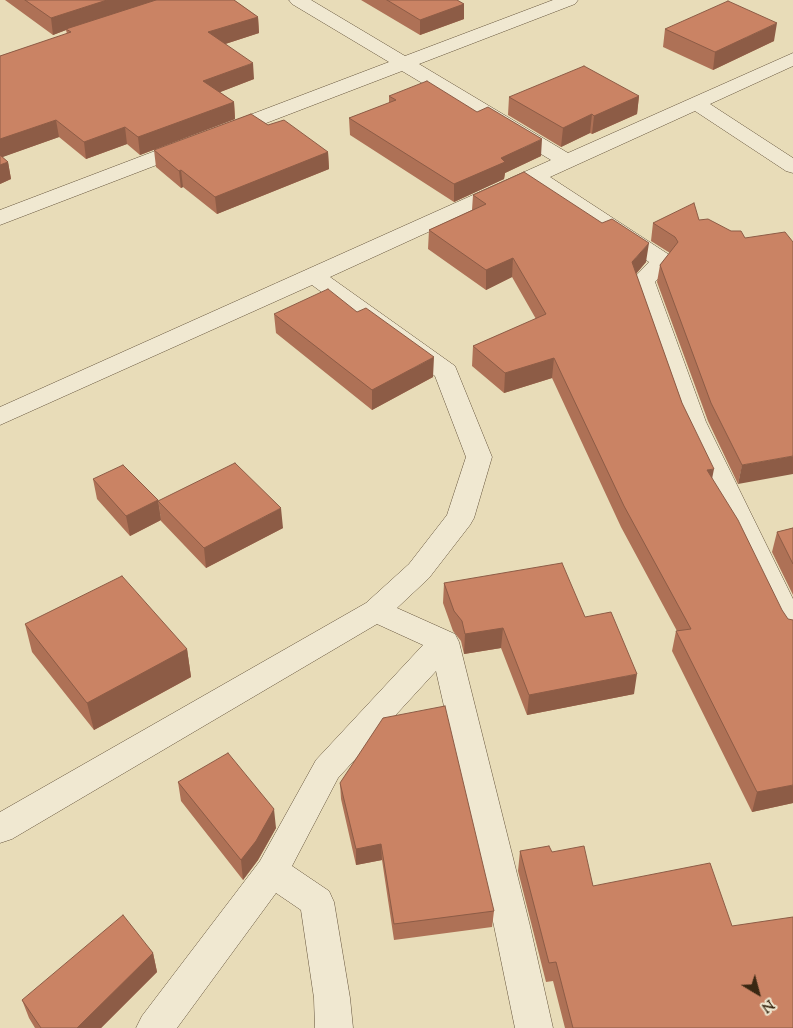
<!DOCTYPE html>
<style>
body{margin:0}
#map{position:relative;width:793px;height:1028px;overflow:hidden;background:#e8dcb8;font-family:"Sorts Mill Goudy",serif}
canvas{display:block}
.north{position:absolute;left:733px;top:968px;width:50px;height:50px;-webkit-text-stroke:4px #f0e8d1;paint-order:stroke;rotate:143deg;font-size:14px;font-weight:700;line-height:20px;text-align:center;color:#392712}
.north::after{content:'';display:block;margin:auto;width:18px;height:22px;background:#392712;clip-path:polygon(50% 0,100% 100%,50% 72%,0 100%)}
</style>
<div id="map">
<canvas width="793" height="1028"></canvas>
<div class="north">N</div>
</div>
<script>
const g = document.querySelector('canvas').getContext('2d');
g.lineJoin = 'round';
function poly(rows) {
  const path = new Path2D();
  for (const r of rows) {
    path.moveTo(r[0], r[1]);
    for (let i = 2; i < r.length; i += 2) path.lineTo(r[i], r[i + 1]);
  }
  return path;
}
function strokePath(path, color, width, dash) {
  g.strokeStyle = color;
  g.lineWidth = width;
  g.lineCap = dash ? 'butt' : 'round';
  g.setLineDash(dash || []);
  g.stroke(path);
}
function fill(path, color) {
  g.fillStyle = color;
  g.fill(path, 'evenodd');
}
const street = poly([
 [289,0,311,0,405,56,553,0,578,0,575,4,419,64,568,153,793,53,793,66,710,104,793,158,793,173,786,171,695,111,550,177,671,256,674,261,655,282,706,422,793,599,793,640,783,637,778,629,680,422,631,281,649,262,533,184,330,277,455,366,492,457,474,518,470,525,429,578,397,608,455,634,459,642,530,926,553,1028,515,1028,494,926,436,671,338,778,292,866,329,891,334,902,350,998,353,1028,315,1028,314,998,301,910,276,893,177,1028,136,1028,142,1016,260,861,316,760,423,645,377,624,12,839,0,843,0,812,366,603,409,564,447,515,466,457,435,376,312,285,0,425,0,407,551,160,402,71,0,225,0,210,389,62,292,4,289,0]
]);
strokePath(street, '#65543c', 1);
fill(street, '#f0e8d1');
fill(poly([
 [5,0,234,0,258,17,259,33,225,44,254,79,220,92,234,102,235,119,140,155,127,144,86,159,59,137,2,157,8,162,11,179,0,184,0,56,67,34,66,30,53,35],
 [361,0,457,0,464,4,464,19,420,35],
 [665,29,774,41,713,70,663,47],
 [389,96,541,156,505,173,504,179,454,202,350,135,349,118,389,103],
 [639,96,637,114,592,134,590,133,561,147,508,115,509,97],
 [268,125,328,152,329,169,217,214,183,187,181,188,156,167,154,150],
 [473,195,646,262,636,274,682,403,712,478,793,803,752,812,672,651,676,631,677,631,621,527,552,378,504,393,472,366,473,346,536,319,512,277,486,290,428,249,429,230,472,210],
 [699,220,731,231,745,238,793,242,738,484,708,421,657,282,660,265,670,253,651,241,653,223],
 [274,314,433,377,372,410,276,333],
 [93,479,158,500,161,520,130,536,97,499],
 [158,501,283,528,206,568,161,521],
 [793,528,793,595,772,552,777,532],
 [444,583,585,617,634,694,527,715,501,648,464,654,461,641,453,631,443,603],
 [25,624,187,649,191,677,94,730,32,652],
 [178,782,276,828,258,860,243,880,181,801],
 [340,783,494,911,492,927,394,940,382,860,356,865,341,799],
 [520,851,552,852,593,886,732,926,793,1028,565,1028,553,981,546,982,518,871],
 [153,953,157,972,101,1028,35,1028,29,1018,22,1000]
]), '#ae7156');
fill(poly([
 [107,0,159,0,66,29,66,30,53,35,51,18],
 [464,4,464,19,420,35,420,20],
 [258,17,259,33,210,49,208,32],
 [777,23,774,41,713,70,715,52],
 [253,63,254,79,205,98,203,81],
 [639,96,637,114,592,134,594,116],
 [234,102,235,119,140,155,138,137],
 [592,114,590,133,561,147,563,128],
 [56,120,59,137,0,158,0,139],
 [125,127,127,144,86,159,84,142],
 [542,139,541,156,505,173,504,179,454,202,454,184,501,158],
 [328,152,329,169,217,214,215,197],
 [8,162,11,179,0,184,0,165],
 [181,170,183,187,181,188,179,171],
 [649,243,646,262,629,282,632,262],
 [513,258,512,277,486,290,486,270],
 [434,357,433,377,372,410,372,390],
 [554,358,552,378,504,393,505,373],
 [793,456,793,474,738,484,742,465],
 [714,469,710,489,707,470],
 [158,500,161,520,130,536,126,516],
 [281,508,283,528,206,568,204,548],
 [503,628,501,648,464,654,465,634],
 [187,649,191,677,94,730,87,703],
 [637,674,634,694,527,715,529,695],
 [793,785,793,803,752,812,757,792],
 [274,809,276,828,258,860,243,880,241,860],
 [381,844,382,860,356,865,356,849],
 [153,953,157,972,101,1028,77,1028]
]), '#8d5c46');
const building = poly([
 [25,0,107,0,51,18,25,0],
 [156,0,234,0,258,17,208,32,253,63,203,81,234,102,138,137,125,127,84,142,56,120,0,139,0,56,71,32,66,29,156,0],
 [387,0,457,0,464,4,420,20,387,0],
 [728,1,777,23,715,52,665,29,728,1],
 [584,66,639,96,594,116,592,114,563,128,509,97,584,66],
 [427,81,477,112,488,107,542,139,501,158,505,162,454,184,349,118,396,100,389,96,427,81],
 [251,114,268,125,284,120,328,152,215,197,181,170,179,171,154,150,251,114],
 [0,155,8,162,0,165,0,155],
 [524,172,602,223,612,219,649,243,632,262,682,403,714,469,707,470,738,520,782,610,788,619,793,620,793,785,757,792,676,631,691,629,624,506,554,358,505,373,473,346,546,314,513,258,486,270,429,230,486,204,473,195,524,172],
 [694,203,699,220,708,219,731,231,741,231,745,238,785,232,793,242,793,456,742,465,711,403,660,265,678,242,675,237,653,223,694,203],
 [328,289,357,312,366,308,434,357,372,390,274,314,328,289],
 [235,463,281,508,204,548,158,501,235,463],
 [123,465,158,500,126,516,93,479,123,465],
 [793,528,793,564,777,532,793,528],
 [562,563,585,617,611,612,637,674,529,695,503,628,465,634,462,621,454,611,444,583,562,563],
 [122,576,187,649,87,703,25,624,122,576],
 [445,706,494,911,394,924,381,844,356,849,340,783,383,718,445,706],
 [228,753,274,809,256,841,241,860,178,782,228,753],
 [549,846,552,852,584,846,593,886,710,863,732,926,793,917,793,1028,573,1028,556,962,549,963,520,851,549,846],
 [123,915,153,953,77,1028,41,1028,22,1000,123,915]
]);
fill(building, '#ca8364');
strokePath(building, '#8d5c46', 1);
</script>
